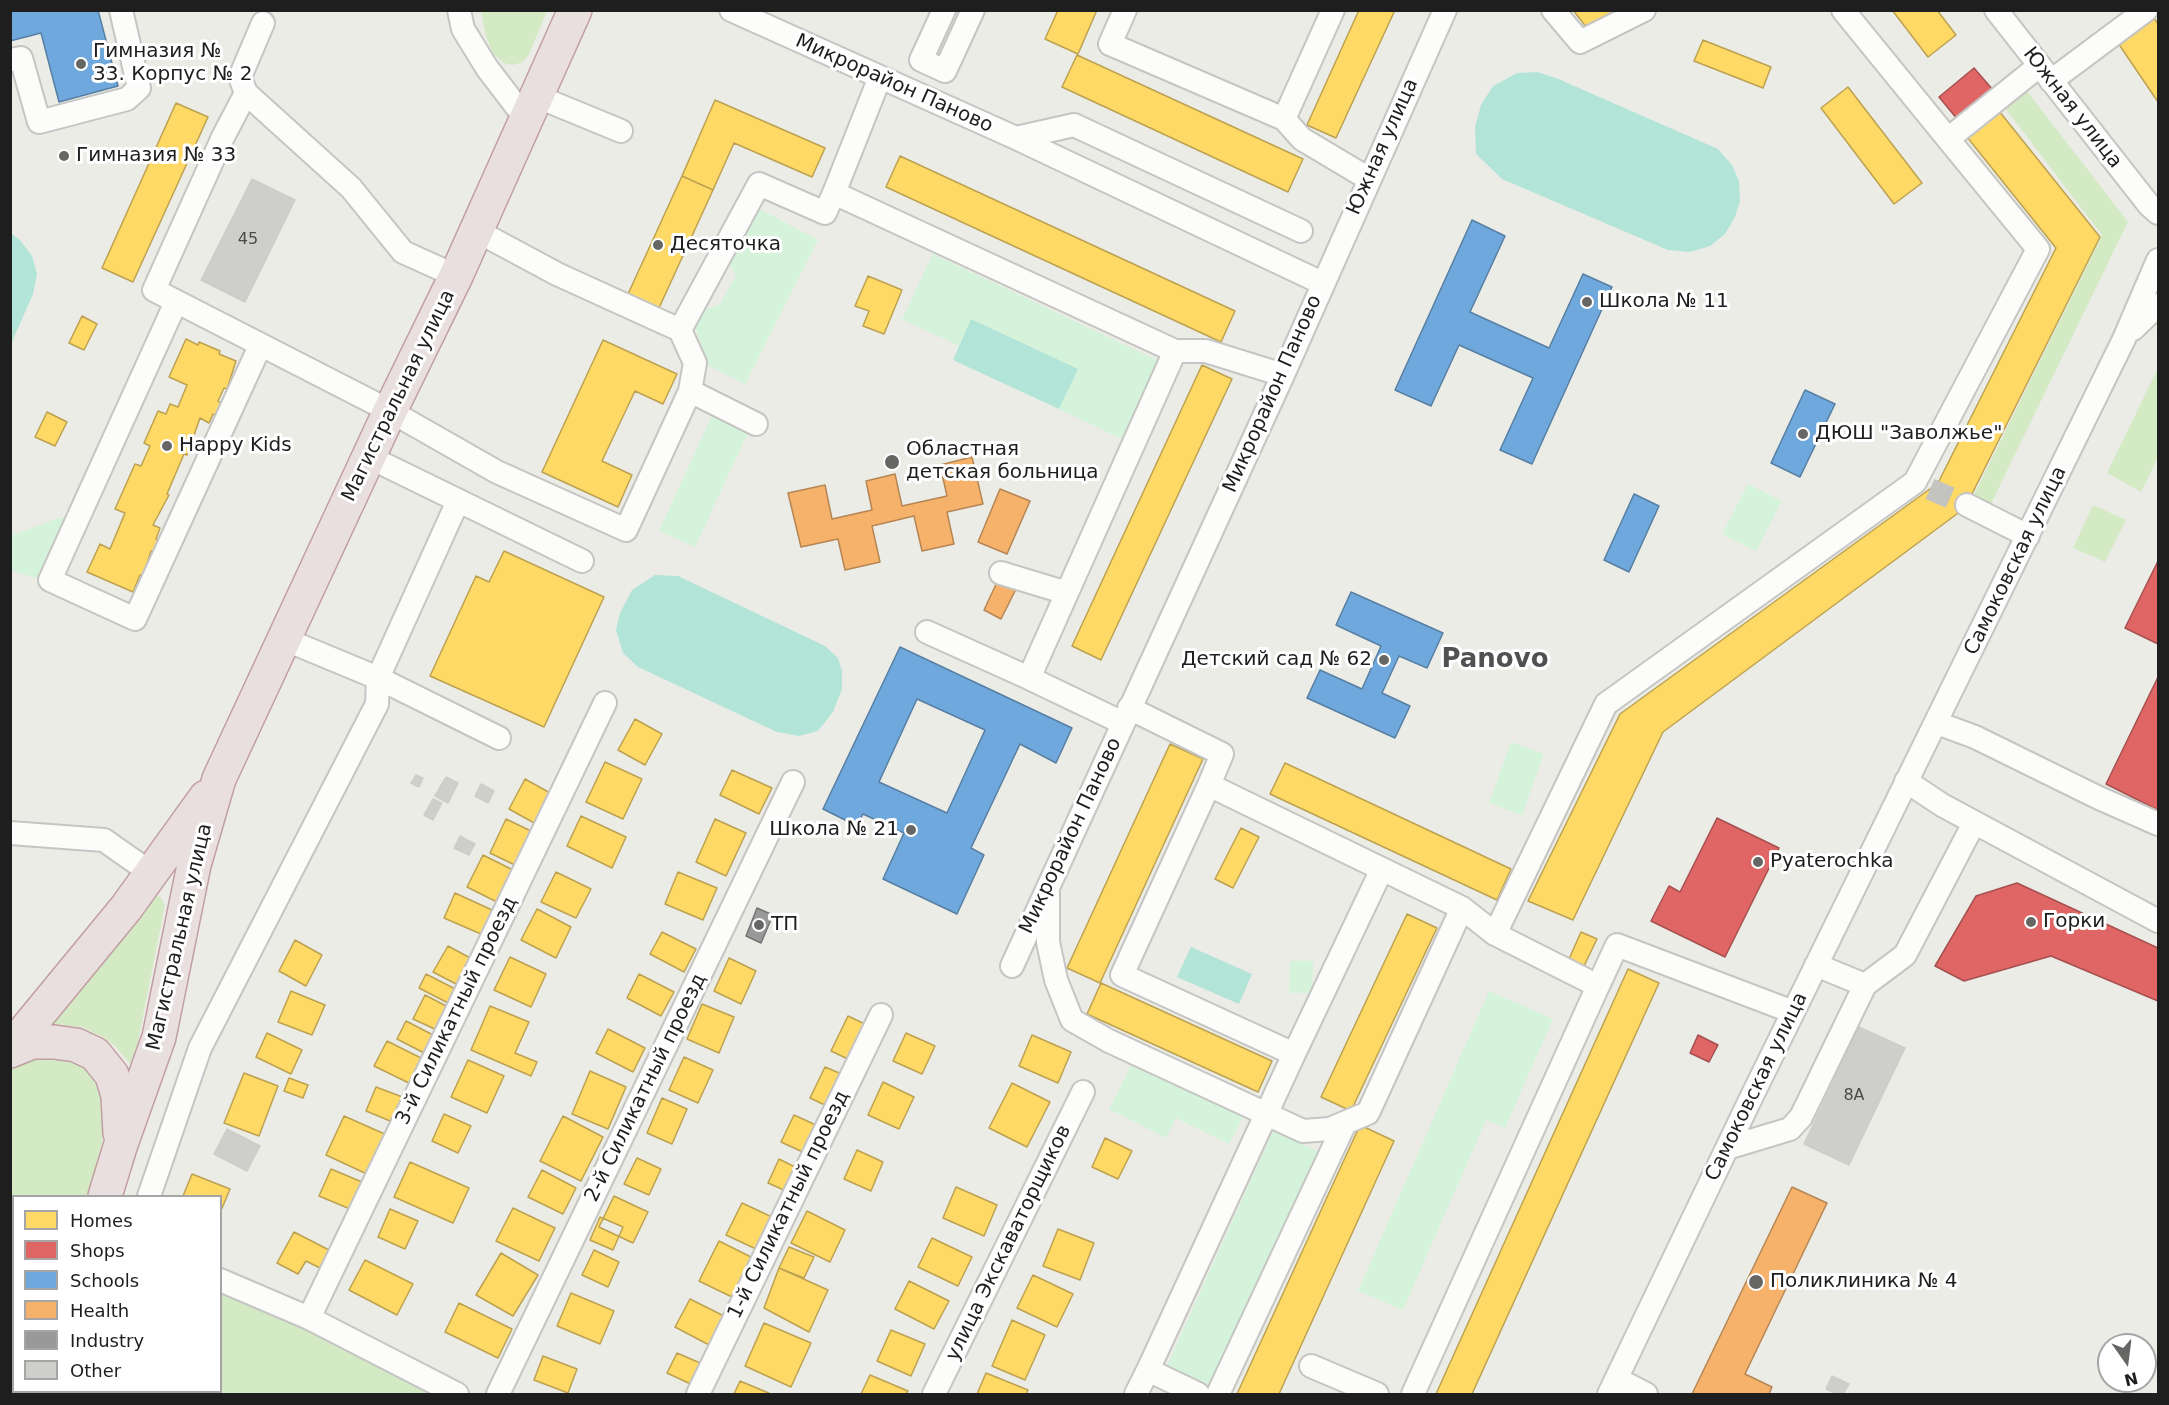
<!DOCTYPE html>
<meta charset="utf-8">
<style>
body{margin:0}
#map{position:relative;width:2169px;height:1405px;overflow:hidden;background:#ecece7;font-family:"DejaVu Sans",sans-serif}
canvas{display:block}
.frame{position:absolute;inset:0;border:12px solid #1e1e1e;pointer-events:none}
.legend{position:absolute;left:12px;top:1195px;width:210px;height:198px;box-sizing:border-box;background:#fff;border:2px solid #a5a5a5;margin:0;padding:8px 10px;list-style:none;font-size:18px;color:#1e1e1e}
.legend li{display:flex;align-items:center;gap:12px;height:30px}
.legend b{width:30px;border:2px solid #a5a5a5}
.north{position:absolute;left:2097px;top:1333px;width:60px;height:60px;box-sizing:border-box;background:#fff;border:2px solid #a5a5a5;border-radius:50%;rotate:166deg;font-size:16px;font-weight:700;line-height:24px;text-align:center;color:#1e1e1e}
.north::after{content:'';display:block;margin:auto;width:21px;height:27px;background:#666664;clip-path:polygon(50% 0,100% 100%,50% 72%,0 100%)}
</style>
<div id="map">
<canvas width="2169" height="1405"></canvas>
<div class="frame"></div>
<ul class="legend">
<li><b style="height:16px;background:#ffd966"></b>Homes</li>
<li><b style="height:16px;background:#e06666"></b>Shops</li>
<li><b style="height:16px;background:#6fa8dc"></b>Schools</li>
<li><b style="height:16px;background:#f6b26b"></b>Health</li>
<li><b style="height:16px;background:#999"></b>Industry</li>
<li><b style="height:16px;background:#cececa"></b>Other</li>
</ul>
<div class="north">N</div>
</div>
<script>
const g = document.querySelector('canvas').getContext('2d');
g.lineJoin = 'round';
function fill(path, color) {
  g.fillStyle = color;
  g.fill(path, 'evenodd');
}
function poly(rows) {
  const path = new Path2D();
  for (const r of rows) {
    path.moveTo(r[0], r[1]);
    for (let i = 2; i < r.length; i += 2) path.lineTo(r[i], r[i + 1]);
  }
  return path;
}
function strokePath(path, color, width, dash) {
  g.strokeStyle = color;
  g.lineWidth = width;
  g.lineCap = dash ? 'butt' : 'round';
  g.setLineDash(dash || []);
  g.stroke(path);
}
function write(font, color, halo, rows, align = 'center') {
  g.font = font + ' "DejaVu Sans",sans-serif';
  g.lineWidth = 6;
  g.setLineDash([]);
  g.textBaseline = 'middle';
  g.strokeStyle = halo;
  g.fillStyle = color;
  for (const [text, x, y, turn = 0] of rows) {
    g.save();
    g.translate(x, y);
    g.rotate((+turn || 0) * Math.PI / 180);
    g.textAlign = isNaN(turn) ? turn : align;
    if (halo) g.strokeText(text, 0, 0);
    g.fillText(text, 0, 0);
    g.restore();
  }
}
fill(poly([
 [481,11,547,11,529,54,523,62,513,65,504,63,493,53,486,37],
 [2027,91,2128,222,1987,512,1970,503,2102,235,2005,108],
 [2158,368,2158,457,2141,492,2107,473],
 [2093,505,2126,520,2105,562,2073,548],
 [156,896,160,897,165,905,133,1067,116,1047,103,1037,81,1027,46,1023,151,898],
 [27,1057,75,1058,97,1077,105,1099,105,1121,101,1146,88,1196,14,1196,14,1362,11,1367,11,1066],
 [221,1287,442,1394,91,1394,89,1392,220,1392]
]), '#d3eac5');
fill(poly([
 [754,206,818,240,745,384,709,366,695,327,701,311,720,304,736,275,726,257],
 [933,254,1163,363,1126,441,1059,409,1077,369,972,319,959,346,902,319],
 [715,409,751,426,695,547,659,531],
 [1748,484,1782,501,1756,551,1722,534],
 [61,517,70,521,44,581,11,570,11,536],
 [1511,742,1544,754,1522,815,1489,803],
 [1290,961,1313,961,1312,993,1289,993],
 [1489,991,1553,1019,1505,1128,1486,1120,1403,1310,1358,1291],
 [1133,1061,1243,1117,1229,1144,1176,1118,1166,1138,1109,1109],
 [1273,1131,1319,1152,1211,1390,1165,1370]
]), '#d4f3da');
fill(poly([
 [1537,72,1556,78,1718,149,1732,165,1739,181,1740,201,1735,217,1725,234,1710,246,1690,252,1668,250,1502,179,1476,154,1475,127,1481,105,1493,86,1517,73],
 [11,233,20,240,32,256,37,274,33,294,11,344],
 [971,319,1078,369,1059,409,953,360],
 [655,575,678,576,825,646,838,658,842,671,842,689,833,712,818,731,799,736,777,732,638,667,623,653,616,630,620,613,632,590],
 [1191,947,1252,974,1239,1004,1177,977]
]), '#b2e4d7');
const homes = poly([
 [1058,10,1097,10,1078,54,1045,39,1058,10],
 [1359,10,1395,10,1336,138,1307,125,1359,10],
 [1573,10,1616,10,1590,32,1573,10],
 [1892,10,1937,10,1956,35,1928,57,1892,10],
 [2154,18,2158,24,2158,102,2118,43,2154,18],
 [1703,40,1771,67,1763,88,1694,61,1703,40],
 [1077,55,1303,159,1288,192,1062,87,1077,55],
 [1848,87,1922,183,1894,204,1821,108,1848,87],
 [715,100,825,148,812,177,734,143,713,190,682,176,715,100],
 [176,103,208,117,133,282,102,268,176,103],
 [1999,111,2100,237,1965,508,1663,732,1573,920,1528,901,1620,714,1938,483,2056,248,1967,137,1999,111],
 [900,156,1235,311,1221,342,886,187,900,156],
 [682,176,713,190,659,308,628,294,682,176],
 [868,276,902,290,884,334,863,326,869,311,855,306,868,276],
 [82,316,97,324,84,350,69,343,82,316],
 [186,339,198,345,199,342,220,351,219,354,236,361,227,389,224,388,218,401,221,403,215,415,213,414,209,423,200,418,187,455,184,454,167,494,169,495,153,525,160,528,156,539,158,540,153,552,151,551,143,576,140,575,133,592,87,572,100,544,110,549,125,513,115,509,135,464,141,466,150,446,144,443,158,411,166,414,170,404,178,407,187,385,169,377,186,339],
 [603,340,677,374,663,404,635,391,602,461,632,475,618,507,542,472,603,340],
 [1202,365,1232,379,1101,660,1072,646,1202,365],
 [47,412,67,422,55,446,35,437,47,412],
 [504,551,604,597,544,727,430,676,476,576,489,582,504,551],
 [635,719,662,734,645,765,618,750,635,719],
 [1170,744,1203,759,1100,983,1067,968,1170,744],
 [605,762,642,779,623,819,586,802,605,762],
 [1285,763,1511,869,1497,900,1270,794,1285,763],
 [732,770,772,788,759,814,720,795,732,770],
 [525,779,552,794,536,824,509,809,525,779],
 [581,816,626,837,612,868,567,846,581,816],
 [506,819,533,832,517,866,490,853,506,819],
 [715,819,746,833,726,876,696,862,715,819],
 [1241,828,1259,837,1233,888,1215,879,1241,828],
 [483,855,517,872,501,904,467,887,483,855],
 [556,872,591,889,576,918,541,902,556,872],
 [678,872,717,888,703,920,665,904,678,872],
 [455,893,492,910,481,934,444,918,455,893],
 [537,909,571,927,556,958,521,940,537,909],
 [1407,914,1437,928,1351,1111,1321,1097,1407,914],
 [662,932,696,949,684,972,650,954,662,932],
 [1581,932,1597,939,1584,966,1569,959,1581,932],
 [295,940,322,955,306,986,279,971,295,940],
 [448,946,474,960,460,986,433,972,448,946],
 [510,957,546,974,531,1007,494,990,510,957],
 [729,958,756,971,741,1004,714,991,729,958],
 [1628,969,1659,983,1472,1394,1436,1394,1628,969],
 [426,974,465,994,454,1006,419,988,426,974],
 [639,974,674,992,661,1016,627,998,639,974],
 [1101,983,1272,1061,1258,1092,1087,1014,1101,983],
 [291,991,325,1005,312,1035,278,1022,291,991],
 [425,995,450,1008,439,1031,413,1019,425,995],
 [702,1004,734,1017,719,1053,687,1039,702,1004],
 [490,1006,529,1022,515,1053,537,1062,531,1076,471,1050,490,1006],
 [848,1016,867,1025,850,1060,831,1051,848,1016],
 [406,1021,437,1037,428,1055,397,1039,406,1021],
 [608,1029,645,1048,633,1072,596,1053,608,1029],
 [267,1033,302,1050,291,1074,256,1057,267,1033],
 [906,1033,935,1046,922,1074,893,1061,906,1033],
 [1032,1035,1071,1052,1058,1083,1019,1066,1032,1035],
 [387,1041,425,1060,413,1085,374,1066,387,1041],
 [684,1057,713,1070,698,1103,669,1090,684,1057],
 [468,1060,504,1076,487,1113,451,1097,468,1060],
 [825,1067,844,1075,829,1107,810,1098,825,1067],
 [590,1071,626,1087,608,1129,572,1114,590,1071],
 [244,1073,278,1086,259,1136,224,1123,244,1073],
 [289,1078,308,1085,303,1098,284,1091,289,1078],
 [883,1082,914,1097,899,1129,868,1115,883,1082],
 [1012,1083,1050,1102,1027,1147,989,1128,1012,1083],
 [376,1087,405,1098,395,1123,366,1111,376,1087],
 [662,1098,687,1109,672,1144,647,1133,662,1098],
 [444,1114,471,1126,458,1153,432,1141,444,1114],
 [794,1115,818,1126,805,1153,781,1142,794,1115],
 [344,1116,387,1135,369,1175,326,1155,344,1116],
 [563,1116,603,1137,581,1181,540,1161,563,1116],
 [1360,1125,1394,1141,1279,1394,1237,1394,1360,1125],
 [1105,1138,1132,1151,1118,1179,1092,1167,1105,1138],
 [857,1150,883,1162,871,1191,844,1179,857,1150],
 [637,1158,661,1169,649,1195,624,1184,637,1158],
 [779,1159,797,1168,786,1191,768,1183,779,1159],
 [410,1162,469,1188,453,1223,394,1197,410,1162],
 [331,1169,362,1182,350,1209,319,1196,331,1169],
 [542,1170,576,1188,563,1214,528,1197,542,1170],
 [192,1174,230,1189,220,1213,220,1196,183,1196,192,1174],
 [956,1187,997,1205,984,1236,943,1218,956,1187],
 [614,1196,648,1212,633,1243,599,1227,614,1196],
 [742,1203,772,1217,756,1249,726,1235,742,1203],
 [513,1208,555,1228,539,1261,496,1241,513,1208],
 [390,1209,418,1221,405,1249,378,1237,390,1209],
 [807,1211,845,1230,830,1262,791,1243,807,1211],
 [600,1217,623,1227,613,1250,590,1240,600,1217],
 [1058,1229,1094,1243,1080,1280,1043,1266,1058,1229],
 [294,1232,331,1251,322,1269,306,1261,298,1274,277,1263,294,1232],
 [932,1238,972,1257,958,1286,918,1267,932,1238],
 [719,1241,753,1258,734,1298,699,1281,719,1241],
 [789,1247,814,1257,804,1278,779,1268,789,1247],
 [594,1250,619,1262,608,1287,582,1275,594,1250],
 [501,1253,538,1275,513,1316,476,1295,501,1253],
 [365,1260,413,1284,397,1315,349,1290,365,1260],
 [779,1268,828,1290,809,1332,764,1308,779,1268],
 [1033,1275,1073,1294,1057,1327,1017,1308,1033,1275],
 [909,1281,949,1301,934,1329,895,1309,909,1281],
 [571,1293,614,1311,600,1344,557,1326,571,1293],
 [690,1299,726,1317,711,1346,675,1327,690,1299],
 [459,1303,512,1329,498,1358,445,1332,459,1303],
 [1012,1320,1045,1335,1025,1380,992,1366,1012,1320],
 [764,1323,811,1343,791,1387,745,1366,764,1323],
 [891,1330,925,1344,911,1376,877,1361,891,1330],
 [677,1353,707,1366,697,1387,667,1373,677,1353],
 [543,1356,577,1369,568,1393,534,1380,543,1356],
 [986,1373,1028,1390,1026,1394,977,1394,986,1373],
 [870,1375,908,1391,906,1394,861,1394,870,1375],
 [740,1381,771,1394,734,1394,740,1381]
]);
fill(homes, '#ffd966');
strokePath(homes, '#bca150', 1.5);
const shops = poly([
 [1974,68,1993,90,1958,120,1939,97,1974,68],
 [2158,561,2158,644,2125,628,2158,561],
 [2158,677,2158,810,2106,784,2158,677],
 [1717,818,1779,848,1725,957,1651,921,1669,886,1680,892,1717,818],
 [2017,883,2158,948,2158,1001,2051,956,1964,981,1935,966,1976,896,2017,883],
 [1698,1035,1718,1045,1709,1062,1690,1053,1698,1035]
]);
fill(shops, '#e06666');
strokePath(shops, '#a65050', 1.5);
const schools = poly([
 [10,10,98,10,118,86,59,102,41,33,10,41,10,10],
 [1472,220,1505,236,1470,312,1549,348,1583,274,1612,287,1532,464,1500,450,1533,378,1459,345,1431,406,1395,390,1472,220],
 [1805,390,1835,404,1800,477,1771,463,1805,390],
 [1634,494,1659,506,1629,572,1604,560,1634,494],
 [1351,592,1443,633,1427,668,1399,656,1382,693,1410,706,1395,738,1307,698,1320,670,1362,689,1381,646,1336,625,1351,592],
 [900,647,1072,728,1056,763,1020,744,971,848,984,855,957,914,883,879,904,833,863,814,857,826,823,809,900,647],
 [917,699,985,730,947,813,879,782,917,699]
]);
fill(schools, '#6fa8dc');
strokePath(schools, '#577fa3', 1.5);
const health = poly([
 [972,457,983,504,947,512,954,544,922,551,914,516,872,526,880,562,845,570,838,539,801,547,788,493,825,485,832,519,872,510,866,481,895,474,902,506,947,496,940,465,972,457],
 [1000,489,1030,501,1007,554,978,542,1000,489],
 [998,580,1016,589,1001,619,984,610,998,580],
 [1792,1187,1827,1203,1745,1374,1772,1387,1769,1394,1692,1394,1792,1187]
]);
fill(health, '#f6b26b');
strokePath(health, '#b58654', 1.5);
const industry = poly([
 [757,908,773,915,761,943,746,936,757,908]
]);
fill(industry, '#999');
strokePath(industry, '#747474', 1.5);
const building = poly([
 [252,179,295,200,245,302,201,280,252,179],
 [416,775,423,778,419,787,411,783,416,775],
 [446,777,458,783,448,803,435,796,446,777],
 [481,784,494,791,488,803,475,796,481,784],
 [433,799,442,803,433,820,424,815,433,799],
 [460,836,475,844,469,855,454,848,460,836],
 [1859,1027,1905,1048,1849,1165,1804,1144,1859,1027],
 [227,1129,260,1146,247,1171,214,1154,227,1129],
 [1832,1376,1849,1384,1843,1394,1837,1394,1826,1389,1832,1376]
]);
fill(building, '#cececa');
strokePath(building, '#cfcdc8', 1.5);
strokePath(poly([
 [1930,489,1967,505]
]), '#c3c3bf', 22, [22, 11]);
const minor = poly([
 [459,10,463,29,487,68,526,119],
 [731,10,1016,138,1322,283],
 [944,10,921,60,945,71,973,10],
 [1125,10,1110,44,1284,119,1302,139,1369,179],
 [1553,10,1580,42,1644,10],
 [1843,10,1948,139],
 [1996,10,2149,205,2158,213],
 [10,60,21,58,39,122,127,99,139,88,121,10],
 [880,77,834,193,1175,351,1206,351,1283,375],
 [2051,81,2146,10],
 [246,93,240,77,263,23],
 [536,96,621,131],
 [1284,119,1333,10],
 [1016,138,1074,125,1301,231],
 [477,231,557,274,680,330],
 [456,276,403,252,351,188,246,93,223,137,154,290,390,411,497,472,626,530,690,391,756,424],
 [176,302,50,580,135,619,260,346],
 [2133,329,2158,305],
 [690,391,695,363,680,330,759,184,825,213,834,193],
 [369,457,582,561],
 [1967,505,2028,536],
 [1001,573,1067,593],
 [927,632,1029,678],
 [284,639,378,678,499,738],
 [1129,708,1222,754,1209,785,1462,908,1495,934,1598,986,1617,945,1793,1012],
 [1123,723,1029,678,1175,351],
 [1937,723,1975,737,2099,798,2158,824],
 [1906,781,1942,805,2158,921],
 [1209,785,1122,975,1294,1054],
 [10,833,104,840,151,873],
 [1048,893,1048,942,1056,980,1072,1020,1109,1041,1303,1131,1330,1129,1368,1113,1462,908],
 [1495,934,1606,704,1915,482,2038,249,1948,139,2039,66],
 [1816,965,1865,985],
 [1012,966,1283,375,1445,10],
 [1727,1148,1790,1129,1801,1117,1865,985,1905,955,1974,823],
 [149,1196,200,1048,377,704,378,678,458,501],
 [220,1280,309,1318,457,1394],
 [309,1318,605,703],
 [1311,1366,1377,1394],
 [1148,1370,1294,1054,1382,869],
 [1617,1379,1646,1394],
 [498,1394,793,782],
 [698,1394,881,1015],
 [934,1394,1083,1092],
 [1136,1394,1148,1370,1198,1394],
 [1218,1394,1345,1123],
 [1413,1394,1598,986],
 [1609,1394,1751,1098,2124,339,2158,260]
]);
const major = poly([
 [41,1392,47,1394]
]);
const highway = poly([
 [10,1049,126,908,206,797],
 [10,1051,32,1042,54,1042,76,1045,95,1054,112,1075,118,1096,120,1133],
 [105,1196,120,1147,159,1037,194,865,219,779,390,411,456,276,575,10],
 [13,1394,15,1392]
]);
strokePath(minor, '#c5c5c3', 26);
strokePath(major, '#a29d83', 32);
strokePath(highway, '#c19ea2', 36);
strokePath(minor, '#fcfcfb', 22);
strokePath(major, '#f0ede4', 28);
strokePath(highway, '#e9dfde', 33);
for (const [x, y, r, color] of [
 [81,64,6,"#666664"],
 [64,156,6,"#666664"],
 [658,245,6,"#666664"],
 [1587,302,6,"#666664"],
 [1803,434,6,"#666664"],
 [167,446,6,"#666664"],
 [892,462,8,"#666664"],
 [1384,660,6,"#666664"],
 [911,830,6,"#666664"],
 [1758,862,6,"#666664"],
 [2031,922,6,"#666664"],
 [759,925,6,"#666664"],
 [1756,1282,8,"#666664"]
]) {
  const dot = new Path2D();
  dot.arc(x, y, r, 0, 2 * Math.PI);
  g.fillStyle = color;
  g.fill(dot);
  strokePath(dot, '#fff', 2);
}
write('16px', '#4a4a49', null, [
 ["45",248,240],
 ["8А",1854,1096]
]);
write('20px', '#1e1e1e', '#fff', [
 ["Гимназия №",93,52],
 ["33. Корпус № 2",93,75],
 ["Гимназия № 33",76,156],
 ["Десяточка",670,245],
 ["Школа № 11",1599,302],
 ["ДЮШ \"Заволжье\"",1815,434],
 ["Happy Kids",179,446],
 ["Областная",906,450],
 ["детская больница",906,473],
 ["Детский сад № 62",1372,660,"right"],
 ["Школа № 21",899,830,"right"],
 ["Pyaterochka",1770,862],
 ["Горки",2043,922],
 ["ТП",771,925],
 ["Поликлиника № 4",1770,1282]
], 'left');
write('20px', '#1e1e1e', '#fff', [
 ["Микрорайон Паново",894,84,24],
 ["Южная улица",2072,108,52],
 ["Южная улица",1383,147,-66],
 ["Микрорайон Паново",1273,394,-66],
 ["Магистральная улица",399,396,-64],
 ["Самоковская улица",2016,561,-64],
 ["Микрорайон Паново",1071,836,-65],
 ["Магистральная улица",180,937,-77],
 ["3-й Силикатный проезд",457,1011,-64],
 ["Самоковская улица",1757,1087,-64],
 ["2-й Силикатный проезд",646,1088,-64],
 ["1-й Силикатный проезд",789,1205,-64],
 ["улица Экскаваторщиков",1009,1243,-64]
]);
write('bold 26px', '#515151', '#fff', [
 ["Panovo",1495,660]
]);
</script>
